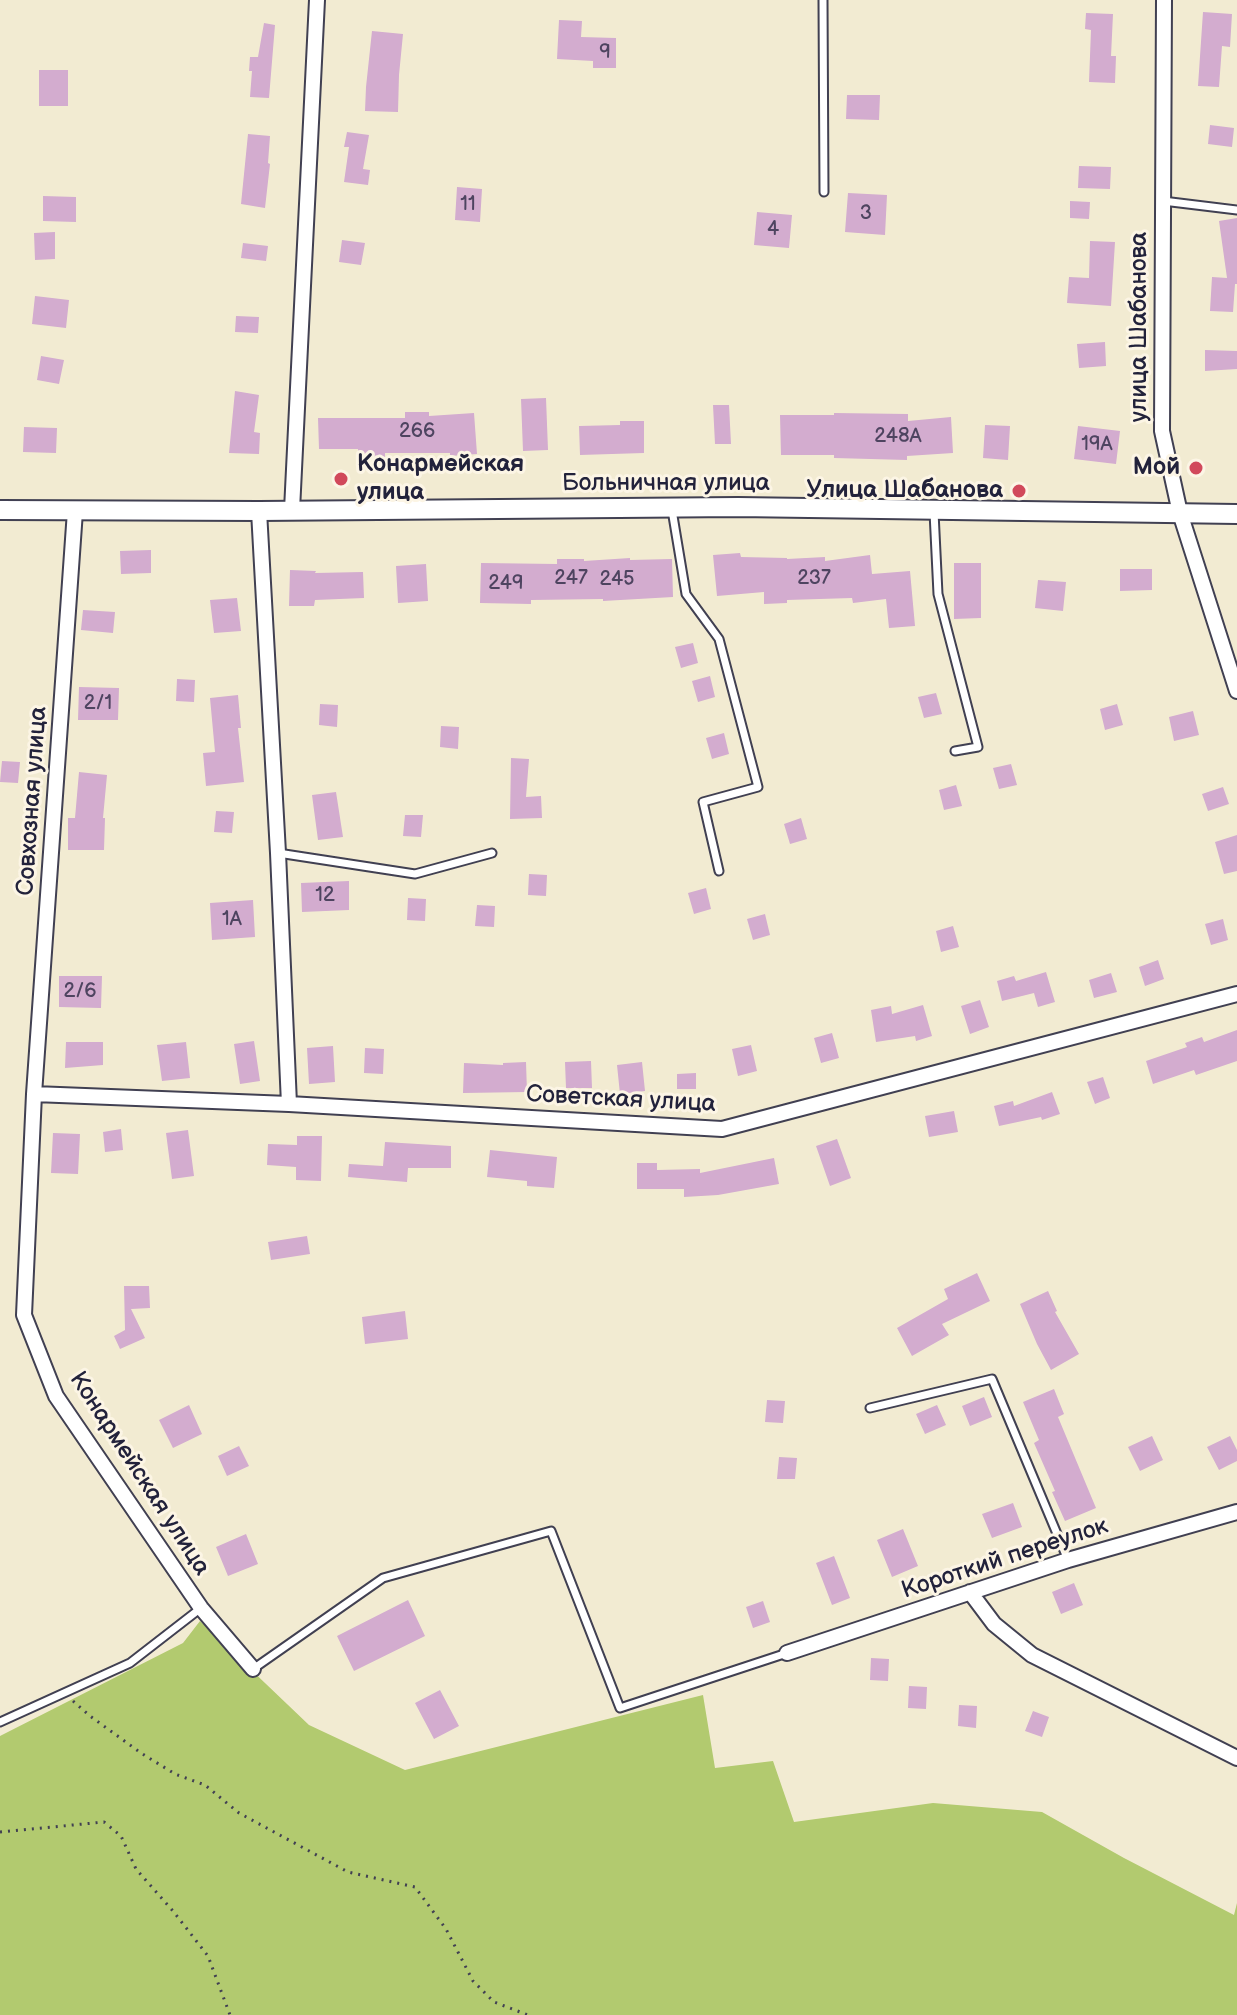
<!DOCTYPE html>
<meta charset="utf-8">
<style>
body{margin:0}
canvas{display:block;background:#f2ebd2}
</style>
<canvas width="1237" height="2015"></canvas>
<script>
const g = document.querySelector('canvas').getContext('2d');
g.lineJoin = 'round';
function fill(path, color) {
  g.fillStyle = color;
  g.fill(path, 'evenodd');
}
function poly(rows) {
  const path = new Path2D();
  for (const r of rows) {
    path.moveTo(r[0], r[1]);
    for (let i = 2; i < r.length; i += 2) path.lineTo(r[i], r[i + 1]);
  }
  return path;
}
function strokePath(path, color, width, dash) {
  g.strokeStyle = color;
  g.lineWidth = width;
  g.lineCap = dash ? 'butt' : 'round';
  g.setLineDash(dash || []);
  g.stroke(path);
}
function write(font, color, halo, rows, align = 'center') {
  g.font = font + ' "Balsamiq Sans",sans-serif';
  g.lineWidth = 6;
  g.setLineDash([]);
  g.textBaseline = 'middle';
  g.strokeStyle = halo;
  g.fillStyle = color;
  for (const [text, x, y, turn = 0] of rows) {
    g.save();
    g.translate(x, y);
    g.rotate((+turn || 0) * Math.PI / 180);
    g.textAlign = isNaN(turn) ? turn : align;
    if (halo) g.strokeText(text, 0, 0);
    g.fillText(text, 0, 0);
    g.restore();
  }
}
fill(poly([
 [200,1621,309,1725,405,1770,703,1695,715,1768,773,1761,794,1822,933,1803,1042,1812,1124,1858,1234,1915,1237,1903,1237,2015,0,2015,0,1736,183,1643]
]), '#b2ca6f');
fill(poly([
 [1203,12,1232,14,1230,47,1222,46,1219,87,1198,86],
 [1086,13,1113,14,1111,56,1116,56,1115,83,1089,82,1091,30,1085,29],
 [559,20,582,21,581,37,616,38,616,68,593,68,593,61,557,59],
 [264,23,275,25,269,98,250,97,252,71,249,71,250,57,258,57],
 [372,31,403,34,399,75,398,112,365,111,366,87],
 [39,70,68,70,68,106,39,106],
 [847,95,880,95,879,120,846,119],
 [1210,125,1234,128,1232,147,1208,144],
 [347,132,369,135,363,169,370,170,368,185,344,182,349,147,344,147],
 [248,134,270,136,268,163,270,164,265,208,241,204],
 [1079,166,1111,167,1110,189,1078,188],
 [457,187,482,189,480,222,455,220],
 [848,193,887,195,885,235,845,232],
 [43,196,76,197,76,222,43,221],
 [1070,201,1090,202,1089,219,1070,218],
 [757,212,792,215,789,248,754,245],
 [1237,218,1237,284,1235,284,1233,312,1210,311,1212,277,1227,278,1219,221],
 [55,232,55,259,35,260,34,233],
 [342,240,365,243,361,265,339,262],
 [1090,241,1115,242,1111,306,1067,303,1069,277,1089,278],
 [243,243,268,246,266,261,241,258],
 [35,296,69,300,66,328,32,324],
 [236,316,259,317,258,333,235,332],
 [1105,342,1106,366,1079,368,1077,344],
 [1205,350,1237,351,1237,369,1205,371],
 [41,356,64,360,59,384,37,380],
 [235,391,259,395,254,432,260,433,259,454,229,453],
 [546,398,548,450,523,451,521,399],
 [713,405,729,405,731,444,715,444],
 [405,412,429,412,429,416,474,413,477,454,450,456,450,453,385,453,385,458,358,457,358,449,319,449,318,418,405,418],
 [834,413,908,414,908,421,951,417,953,453,907,456,907,460,834,458,834,455,781,455,780,415,834,415],
 [620,421,644,421,644,453,580,455,579,426,620,425],
 [985,425,1010,426,1008,460,983,458],
 [1078,426,1120,431,1116,464,1074,459],
 [24,427,57,428,56,453,23,452],
 [151,550,151,573,121,574,120,551],
 [740,553,741,557,787,558,787,559,825,557,825,561,870,555,872,574,910,571,915,626,889,628,886,599,853,603,852,598,787,600,787,603,764,604,764,592,717,596,713,555],
 [630,558,630,560,672,559,673,597,603,601,603,599,531,600,531,604,480,603,481,563,557,564,557,559,584,559,584,561],
 [954,563,981,563,981,618,954,619],
 [426,564,428,601,398,603,396,566],
 [1120,569,1152,569,1152,590,1120,591],
 [290,570,316,571,315,573,363,572,364,598,315,600,314,606,289,606],
 [1038,580,1066,582,1063,611,1035,608],
 [237,598,241,631,214,633,210,600],
 [83,610,115,612,113,633,81,630],
 [693,643,698,663,681,668,675,647],
 [710,676,715,697,698,702,692,681],
 [177,679,195,680,194,702,176,701],
 [79,687,119,688,118,720,78,720],
 [936,693,942,714,924,718,918,697],
 [238,695,241,728,238,728,244,782,206,786,203,753,215,752,210,698],
 [320,704,338,705,337,727,319,725],
 [1117,704,1123,725,1105,730,1100,709],
 [1193,711,1199,735,1174,741,1169,717],
 [441,726,459,727,458,749,440,747],
 [724,733,729,754,712,759,706,738],
 [511,758,529,759,526,797,541,796,542,818,510,819],
 [2,761,20,762,18,783,0,782],
 [1011,764,1017,785,999,789,993,768],
 [79,772,107,775,103,818,105,818,104,850,68,850,68,818,75,818],
 [956,785,962,806,944,810,939,790],
 [1223,787,1229,804,1208,811,1202,794],
 [336,792,343,837,318,840,312,795],
 [216,811,234,812,232,833,214,832],
 [405,815,423,815,421,837,403,836],
 [801,818,807,839,790,844,784,824],
 [1237,835,1237,871,1224,874,1215,842],
 [529,874,547,875,546,896,528,895],
 [349,881,349,910,302,912,301,883],
 [706,888,711,909,694,914,688,893],
 [408,898,426,899,425,921,407,920],
 [253,900,255,937,212,940,210,903],
 [477,905,495,906,494,927,475,926],
 [765,914,770,935,753,940,747,919],
 [1223,919,1228,940,1211,945,1205,924],
 [953,926,959,947,941,952,936,931],
 [1158,960,1164,979,1145,986,1139,967],
 [1046,972,1055,1002,1038,1007,1034,993,1002,1001,997,981,1014,976,1016,981],
 [1111,973,1117,992,1094,998,1089,980],
 [59,976,102,976,101,1008,59,1007],
 [980,1000,989,1027,970,1034,961,1006],
 [923,1005,932,1036,916,1041,915,1036,876,1042,871,1010,891,1006,892,1014],
 [1237,1030,1237,1061,1196,1075,1194,1070,1153,1084,1146,1061,1187,1047,1185,1043,1202,1037,1204,1042],
 [832,1033,839,1058,821,1063,814,1038],
 [254,1041,260,1081,240,1084,234,1044],
 [66,1042,103,1042,103,1065,65,1068],
 [186,1042,190,1078,162,1081,157,1045],
 [751,1045,757,1071,738,1076,732,1049],
 [333,1046,335,1082,309,1084,307,1048],
 [365,1048,384,1049,383,1074,364,1073],
 [591,1061,592,1088,566,1088,565,1062],
 [526,1062,527,1092,463,1093,464,1063,503,1065,503,1063],
 [642,1062,645,1091,620,1094,617,1065],
 [696,1073,696,1089,677,1089,677,1074],
 [1103,1077,1110,1098,1095,1104,1087,1082],
 [1052,1092,1060,1114,1042,1120,1041,1117,999,1126,994,1106,1013,1101,1014,1106],
 [954,1111,958,1132,929,1137,925,1116],
 [121,1129,123,1150,105,1152,103,1132],
 [188,1130,194,1176,172,1179,166,1133],
 [53,1133,80,1134,78,1174,51,1173],
 [297,1136,322,1136,321,1181,296,1180,296,1167,267,1165,268,1144,297,1145],
 [837,1139,851,1178,830,1186,816,1146],
 [385,1142,451,1146,451,1168,408,1168,407,1182,348,1177,349,1164,383,1166],
 [490,1150,557,1157,554,1188,527,1186,527,1181,487,1177],
 [774,1158,779,1184,718,1195,684,1197,684,1189,637,1189,637,1163,657,1163,657,1170,700,1169,700,1173],
 [307,1236,310,1254,271,1260,268,1242],
 [977,1273,990,1301,942,1324,949,1335,912,1356,897,1328,948,1299,944,1289],
 [124,1286,149,1286,150,1308,131,1309,145,1338,120,1349,114,1336,125,1330],
 [1048,1291,1057,1311,1055,1312,1079,1354,1051,1370,1037,1344,1020,1304],
 [405,1311,408,1339,365,1344,362,1317],
 [1054,1389,1064,1414,1058,1417,1096,1508,1065,1521,1052,1492,1055,1491,1034,1443,1039,1440,1023,1402],
 [984,1397,992,1417,970,1426,962,1406],
 [767,1400,785,1401,783,1423,765,1422],
 [189,1405,202,1434,173,1448,159,1420],
 [937,1405,946,1425,925,1434,916,1414],
 [1152,1436,1163,1460,1140,1471,1128,1447],
 [1230,1436,1237,1450,1237,1461,1219,1470,1207,1447],
 [239,1446,249,1466,227,1476,218,1456],
 [779,1457,797,1458,795,1479,777,1479],
 [1013,1503,1022,1527,992,1538,982,1514],
 [903,1529,918,1566,892,1577,877,1540],
 [246,1534,258,1564,228,1576,216,1547],
 [834,1556,850,1598,832,1605,816,1563],
 [1074,1583,1083,1605,1061,1614,1052,1592],
 [408,1600,425,1636,354,1671,337,1636],
 [763,1601,770,1622,753,1628,746,1607],
 [871,1658,889,1659,888,1681,870,1680],
 [909,1686,927,1687,926,1709,908,1708],
 [440,1690,459,1726,434,1739,415,1703],
 [959,1705,977,1706,976,1728,958,1726],
 [1033,1711,1049,1717,1042,1737,1025,1731]
]), '#d3accf');
const service = poly([
 [823,0,824,192],
 [1163,201,1237,210],
 [672,510,686,594,719,639,758,787,703,802,719,871],
 [934,512,938,594,978,747,955,751],
 [278,853,415,874,492,853],
 [870,1408,992,1379,1068,1560],
 [253,1669,383,1578,551,1531,620,1708,787,1653],
 [0,1722,130,1663,201,1608]
]);
const minor = poly([
 [1164,0,1162,431,1180,513,1237,691],
 [292,510,317,0],
 [75,511,34,1094,24,1315,56,1396,201,1608,253,1669],
 [259,511,278,853,289,1104],
 [34,1094,289,1104,722,1129,1237,994],
 [970,1592,994,1624,1032,1655,1237,1758],
 [787,1653,1068,1560,1237,1512]
]);
const tertiary = poly([
 [0,510,259,511,738,507,1237,514]
]);
strokePath(service, '#414052', 11);
strokePath(minor, '#414052', 18);
strokePath(tertiary, '#414052', 22);
strokePath(poly([
 [73,1701,90,1716,141,1753,175,1774,205,1785,239,1813,348,1872,415,1887,446,1929,473,1981,494,2002,528,2015],
 [0,1832,104,1822,121,1836,136,1869,173,1911,208,1956,230,2015]
]), '#414052', 3, [2, 6]);
strokePath(service, '#fff', 7);
strokePath(minor, '#fff', 14);
strokePath(tertiary, '#fff', 18);
for (const [x, y, r, color] of [
 [1196,468,8,"#d1495b"],
 [341,479,8,"#d1495b"],
 [1019,491,8,"#d1495b"]
]) {
  const dot = new Path2D();
  dot.arc(x, y, r, 0, 2 * Math.PI);
  g.fillStyle = color;
  g.fill(dot);
  strokePath(dot, '#fcf5e5', 3);
}
write('20px', '#4e4460', null, [
 ["9",605,53],
 ["11",468,205],
 ["3",866,214],
 ["4",773,230],
 ["266",417,432],
 ["248А",898,437],
 ["19А",1097,445],
 ["247",571,579],
 ["237",814,579],
 ["245",617,580],
 ["249",506,584],
 ["2/1",98,704],
 ["12",325,896],
 ["1А",232,920],
 ["2/6",80,992]
]);
write('24px', '#22223b', '#fcf5e5', [
 ["улица Шабанова",1140,327,-90],
 ["Больничная улица",666,484],
 ["Совхозная улица",33,801,-86],
 ["Советская улица",621,1100,3],
 ["Конармейская улица",139,1474,57],
 ["Короткий переулок",1005,1559,-18]
]);
write('bold 24px', '#22223b', '#fcf5e5', [
 ["Конармейская",357,465,"left"],
 ["улица",357,493,"left"],
 ["Мой",1180,468],
 ["Улица Шабанова",1003,491]
], 'right');
</script>
